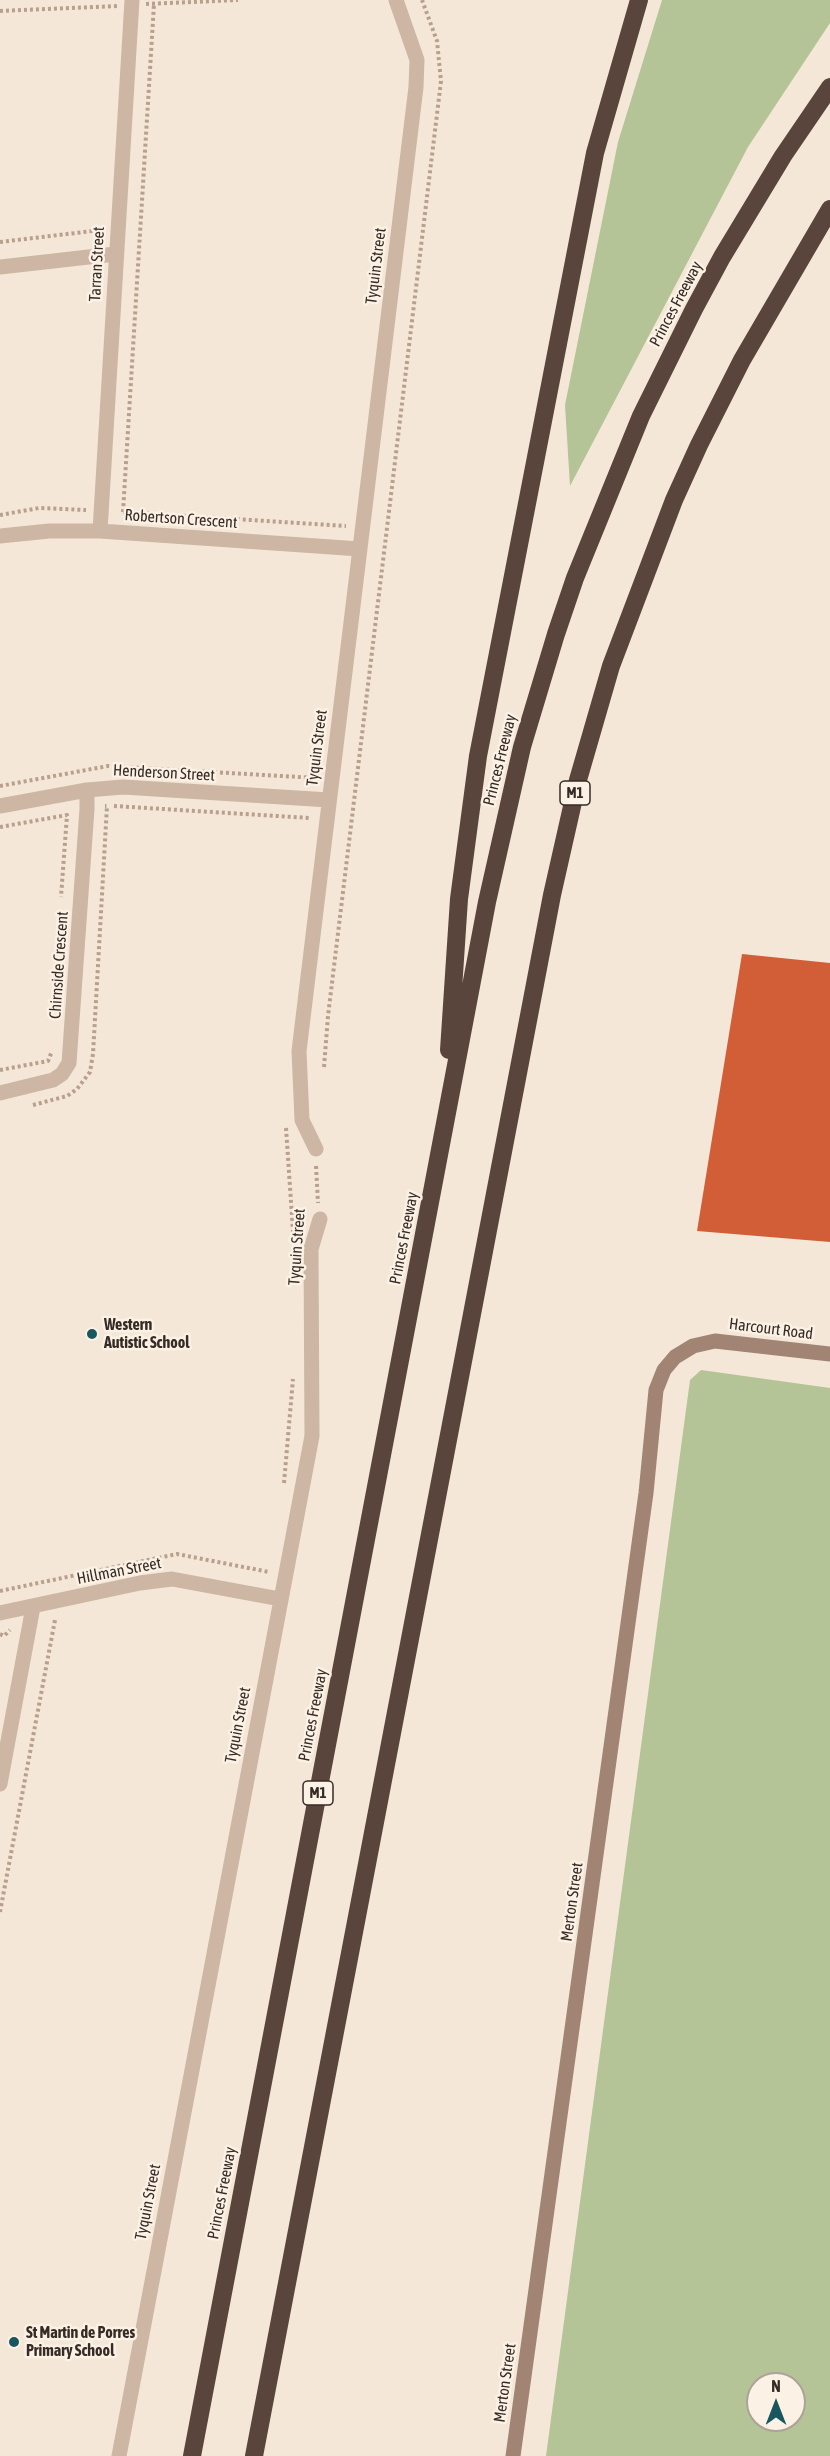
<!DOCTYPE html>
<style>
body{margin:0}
#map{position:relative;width:830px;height:2456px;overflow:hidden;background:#f4e7d8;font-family:"Asap Condensed",sans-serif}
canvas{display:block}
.north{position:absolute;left:746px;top:2372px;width:60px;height:60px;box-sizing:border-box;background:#fbf1e4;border:2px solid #ada298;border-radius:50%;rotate:0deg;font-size:16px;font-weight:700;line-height:24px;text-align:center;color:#372b26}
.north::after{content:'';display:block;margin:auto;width:21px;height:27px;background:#17575d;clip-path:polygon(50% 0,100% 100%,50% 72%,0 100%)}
</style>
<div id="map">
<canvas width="830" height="2456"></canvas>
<div class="north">N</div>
</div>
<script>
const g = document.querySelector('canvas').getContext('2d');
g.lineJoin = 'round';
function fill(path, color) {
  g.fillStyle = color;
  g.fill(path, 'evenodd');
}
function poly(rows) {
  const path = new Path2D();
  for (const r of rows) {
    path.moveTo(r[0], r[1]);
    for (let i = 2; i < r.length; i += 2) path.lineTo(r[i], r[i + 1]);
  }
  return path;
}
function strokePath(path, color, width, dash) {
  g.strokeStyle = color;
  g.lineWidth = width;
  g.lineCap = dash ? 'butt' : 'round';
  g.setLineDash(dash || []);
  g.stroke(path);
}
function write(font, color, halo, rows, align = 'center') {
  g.font = font + ' "Asap Condensed",sans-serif';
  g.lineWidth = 5;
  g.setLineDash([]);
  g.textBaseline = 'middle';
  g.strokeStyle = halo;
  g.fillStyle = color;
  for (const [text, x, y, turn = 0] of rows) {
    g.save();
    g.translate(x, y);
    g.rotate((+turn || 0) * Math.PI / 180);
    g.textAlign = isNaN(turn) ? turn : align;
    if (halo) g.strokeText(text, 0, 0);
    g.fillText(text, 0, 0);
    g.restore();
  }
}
fill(poly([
 [662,0,830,0,830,23,748,147,570,486,565,405,618,142],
 [701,1370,830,1388,830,2456,546,2456,690,1380],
 [758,2384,794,2384,794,2420,758,2420]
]), '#b4c496');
fill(poly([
 [742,954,830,963,830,1242,697,1231]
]), '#d25e37');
strokePath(poly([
 [146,4,238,0],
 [0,11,117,6],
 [0,242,101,230,101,232],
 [123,512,154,4],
 [123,512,346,526],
 [0,515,39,508,86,510],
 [0,786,108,766,316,778],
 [114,806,310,818],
 [0,827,67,815,61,897],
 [324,1067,328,1016,441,81,437,41,422,0],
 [0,1070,48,1061,52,1051],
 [33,1105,67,1096,77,1089,90,1072,93,1054,107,806,105,806],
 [286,1128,294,1246],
 [316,1166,318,1203],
 [284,1483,293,1379],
 [0,1591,177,1554,269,1572],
 [0,1634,4,1636,10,1630],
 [0,1912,55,1620,53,1620]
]), '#b9a08d', 4, [3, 3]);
strokePath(poly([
 [0,267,115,254],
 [100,531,132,0],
 [0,536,49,531,100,531,360,549],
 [0,806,87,790,123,787,329,800],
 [0,1093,53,1080,62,1074,69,1063,87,809,87,790],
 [316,1149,302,1120,299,1051,416,87,417,60,396,0],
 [0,1613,140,1583,172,1579,280,1599],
 [0,1784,33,1607],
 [119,2456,312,1436,311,1249,320,1219]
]), '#cdb6a3', 15);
strokePath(poly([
 [513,2456,646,1493,656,1390,664,1370,675,1357,693,1346,715,1341,830,1354]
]), '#a18474', 15);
strokePath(poly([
 [449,1050,459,899,478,756,595,153,639,0],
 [192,2456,487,902,522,747,556,634,575,578,641,416,694,309,722,257,783,156,830,87],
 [254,2456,552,895,578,780,611,666,674,500,699,445,742,360,830,209]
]), '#59453c', 18);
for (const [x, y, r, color] of [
 [92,1334,6,"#17575d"],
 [14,2342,6,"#17575d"]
]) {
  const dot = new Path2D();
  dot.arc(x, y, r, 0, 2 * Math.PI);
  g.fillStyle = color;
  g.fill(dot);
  strokePath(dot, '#fbf1e4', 2);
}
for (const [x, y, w] of [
 [575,793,30],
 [318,1793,30]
]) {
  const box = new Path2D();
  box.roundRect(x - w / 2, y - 12, w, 24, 4.5);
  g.fillStyle = '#fbf1e4';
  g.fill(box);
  strokePath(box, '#372b26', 1.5);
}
write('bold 15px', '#372b26', null, [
 ["M1",575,793],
 ["M1",318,1793]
]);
write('16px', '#372b26', '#fbf1e4', [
 ["Tarran Street",97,264,-87],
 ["Tyquin Street",376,266,-83],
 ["Princes Freeway",676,304,-62],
 ["Robertson Crescent",181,519,4],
 ["Tyquin Street",317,748,-83],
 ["Princes Freeway",500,760,-76],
 ["Henderson Street",164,773,3],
 ["Chirnside Crescent",59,965,-86],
 ["Princes Freeway",404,1238,-79],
 ["Tyquin Street",297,1247,-86],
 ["Harcourt Road",771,1329,7],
 ["Hillman Street",119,1571,-11],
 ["Princes Freeway",313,1715,-79],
 ["Tyquin Street",238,1725,-79],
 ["Merton Street",572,1902,-82],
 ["Princes Freeway",222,2193,-79],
 ["Tyquin Street",148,2202,-79],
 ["Merton Street",505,2383,-82]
]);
write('bold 16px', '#372b26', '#fbf1e4', [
 ["Western",104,1325],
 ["Autistic School",104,1343],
 ["St Martin de Porres",26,2333],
 ["Primary School",26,2351]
], 'left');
</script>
